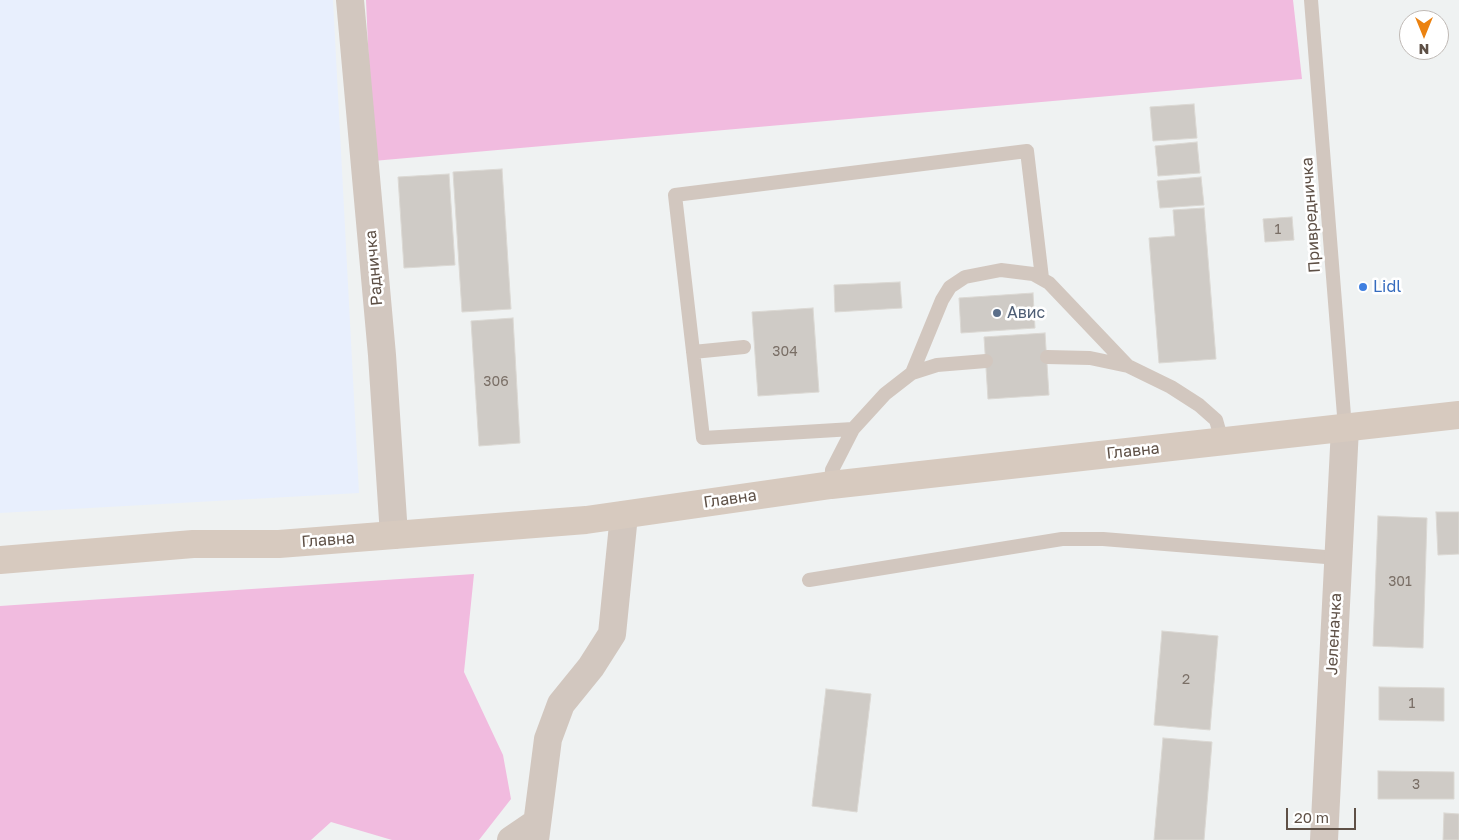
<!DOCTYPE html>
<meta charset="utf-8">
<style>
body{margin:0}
#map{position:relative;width:1459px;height:840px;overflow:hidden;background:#eff2f2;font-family:"Golos Text",sans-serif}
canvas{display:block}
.north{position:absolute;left:1399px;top:10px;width:50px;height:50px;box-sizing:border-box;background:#fff;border:1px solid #bfb9b5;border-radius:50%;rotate:180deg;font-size:14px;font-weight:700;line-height:20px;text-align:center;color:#5e5046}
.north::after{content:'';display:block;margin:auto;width:18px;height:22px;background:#eb8210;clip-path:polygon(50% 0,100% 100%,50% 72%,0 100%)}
.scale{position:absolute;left:1286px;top:808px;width:70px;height:22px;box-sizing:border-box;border:2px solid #5e5046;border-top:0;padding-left:6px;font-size:15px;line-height:18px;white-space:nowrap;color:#5e5046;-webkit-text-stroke:4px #fff;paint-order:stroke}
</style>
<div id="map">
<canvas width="1459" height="840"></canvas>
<div class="north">N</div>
<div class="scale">20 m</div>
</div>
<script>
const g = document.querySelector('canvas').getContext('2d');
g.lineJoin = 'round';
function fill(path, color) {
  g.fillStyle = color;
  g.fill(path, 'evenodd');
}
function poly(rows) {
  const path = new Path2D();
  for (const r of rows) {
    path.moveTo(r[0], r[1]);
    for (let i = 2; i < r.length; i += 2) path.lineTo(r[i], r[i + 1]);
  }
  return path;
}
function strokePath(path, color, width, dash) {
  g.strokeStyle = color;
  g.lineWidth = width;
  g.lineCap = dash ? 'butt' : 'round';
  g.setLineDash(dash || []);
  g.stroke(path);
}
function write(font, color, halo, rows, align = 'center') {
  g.font = font + ' "Golos Text",sans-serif';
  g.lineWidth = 5;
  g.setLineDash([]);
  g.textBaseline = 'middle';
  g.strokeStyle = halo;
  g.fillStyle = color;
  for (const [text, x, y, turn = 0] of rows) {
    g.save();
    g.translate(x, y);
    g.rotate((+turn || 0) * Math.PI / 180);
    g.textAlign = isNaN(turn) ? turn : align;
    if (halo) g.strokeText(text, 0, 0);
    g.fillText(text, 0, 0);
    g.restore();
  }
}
fill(poly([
 [0,0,333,0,359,493,0,513]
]), '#e8effd');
fill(poly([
 [366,0,1293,0,1302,79,373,161],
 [474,574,464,672,503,755,511,799,479,840,392,840,331,822,311,840,0,840,0,606]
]), '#f1bbdf');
const building = poly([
 [1194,104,1197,138,1153,141,1150,107,1194,104],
 [1197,142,1200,173,1158,176,1155,146,1197,142],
 [502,169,511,309,462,312,453,172,502,169],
 [449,174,455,265,404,268,398,177,449,174],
 [1201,177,1204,205,1160,208,1157,181,1201,177],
 [1204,208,1216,359,1159,363,1149,238,1175,236,1173,210,1204,208],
 [1292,217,1294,240,1265,242,1263,219,1292,217],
 [900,282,902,308,835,312,834,285,900,282],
 [1033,293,1035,328,961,333,959,298,1033,293],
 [813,308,819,392,758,396,752,312,813,308],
 [513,318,520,443,479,446,471,321,513,318],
 [1045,333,1049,395,988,399,984,337,1045,333],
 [1436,512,1459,512,1459,554,1438,555,1436,512],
 [1378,516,1427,518,1423,648,1373,646,1378,516],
 [1162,631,1218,636,1210,730,1154,725,1162,631],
 [1379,687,1444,688,1444,721,1379,720,1379,687],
 [826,689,871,694,857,812,812,806,826,689],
 [1163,738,1212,742,1204,840,1154,840,1163,738],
 [1378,771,1454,772,1454,799,1378,799,1378,771],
 [1444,813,1459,814,1459,840,1443,840,1444,813]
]);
fill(building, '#cfcbc6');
strokePath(building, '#dbd8d3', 1);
strokePath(poly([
 [1311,0,1345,428],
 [693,352,744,347],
 [1047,357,1090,358,1128,366,1171,387,1199,405,1216,420,1222,441],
 [912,373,942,300,950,287,965,277,1001,270,1033,274,1049,283,1128,366],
 [853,429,703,438,675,195,1027,151,1042,278],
 [831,485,832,470,853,429,885,394,912,373,937,365,986,361],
 [809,580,1062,539,1103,539,1338,558]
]), '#d2c7bf', 14);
strokePath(poly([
 [350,0,382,355,394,535],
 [511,840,536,823],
 [535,840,548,739,561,704,591,667,612,634,624,515],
 [1324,840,1345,428]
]), '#d2c7bf', 28);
strokePath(poly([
 [0,560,193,544,279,544,586,520,831,485,1459,415]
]), '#d7cabf', 28);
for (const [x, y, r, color] of [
 [1363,287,5,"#3f7fe0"],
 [997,313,5,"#5c6f8a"]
]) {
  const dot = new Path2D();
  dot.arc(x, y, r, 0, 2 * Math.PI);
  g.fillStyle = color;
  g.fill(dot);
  strokePath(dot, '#fff', 2);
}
write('14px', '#7a6f66', null, [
 ["1",1278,230],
 ["304",785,352],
 ["306",496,382],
 ["301",1400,582],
 ["2",1186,680],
 ["1",1412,704],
 ["3",1416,785]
]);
write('16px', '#5e5046', '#fff', [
 ["Привредничка",1311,215,-94],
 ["Радничка",374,268,-95],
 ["Главна",1133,451,-6],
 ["Главна",730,499,-8],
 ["Главна",328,540,-4],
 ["Јеленачка",1334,634,-87]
]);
write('16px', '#366cbe', '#fff', [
 ["Lidl",1373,287]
], 'left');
write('16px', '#4e5e75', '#fff', [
 ["Авис",1007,313]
], 'left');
</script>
